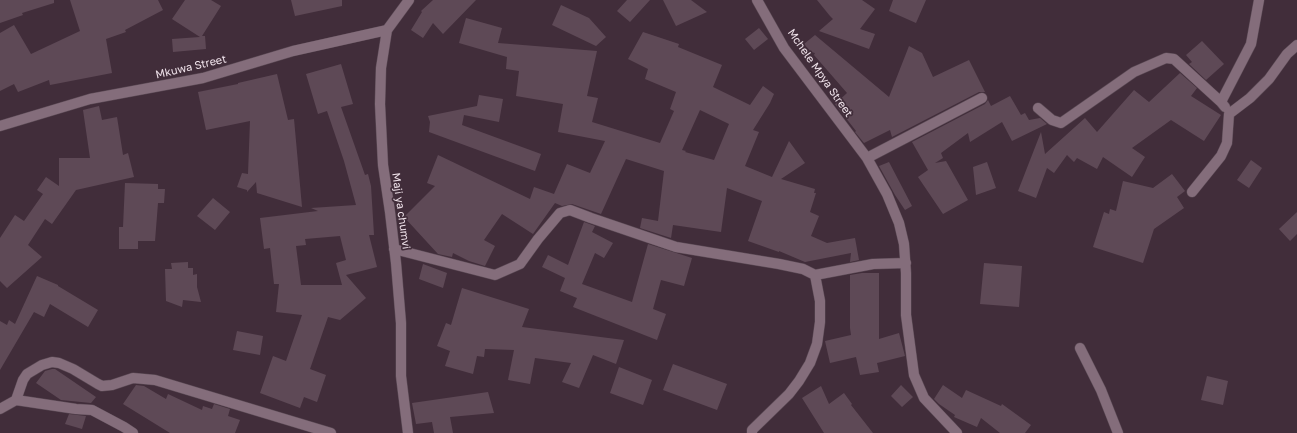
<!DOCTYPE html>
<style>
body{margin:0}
canvas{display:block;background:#412d3a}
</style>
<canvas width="1297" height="433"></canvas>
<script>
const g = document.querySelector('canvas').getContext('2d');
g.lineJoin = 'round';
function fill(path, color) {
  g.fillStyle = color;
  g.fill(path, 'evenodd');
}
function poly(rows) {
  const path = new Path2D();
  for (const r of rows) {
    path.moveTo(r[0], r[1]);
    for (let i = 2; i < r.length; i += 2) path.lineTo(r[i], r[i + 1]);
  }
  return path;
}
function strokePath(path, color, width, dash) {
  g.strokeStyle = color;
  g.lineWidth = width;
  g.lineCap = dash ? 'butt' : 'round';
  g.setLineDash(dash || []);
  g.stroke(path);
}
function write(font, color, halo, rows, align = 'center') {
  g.font = font + ' "Golos Text",sans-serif';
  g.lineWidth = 3.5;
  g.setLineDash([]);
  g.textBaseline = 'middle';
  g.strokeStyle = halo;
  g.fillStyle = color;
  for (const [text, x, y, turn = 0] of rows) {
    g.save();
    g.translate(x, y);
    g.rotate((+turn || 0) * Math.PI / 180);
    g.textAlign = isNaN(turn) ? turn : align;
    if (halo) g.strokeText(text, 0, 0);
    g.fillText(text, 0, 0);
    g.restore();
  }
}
fill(poly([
 [0,0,54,0,54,3,22,13,23,15,0,23],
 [70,0,158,0,163,10,125,30,126,32,106,39,112,73,50,85,49,80,18,92,14,84,0,91,0,33,14,25,31,54,80,31],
 [185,0,211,0,221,6,202,36,205,36,206,49,173,52,172,39,200,37,172,19],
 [291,0,342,0,342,6,295,16],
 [433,0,476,0,443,34,433,23,423,38,411,30,422,12,421,11],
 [627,0,650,0,630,22,617,11],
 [663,0,691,0,707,12,676,26],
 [817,0,862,0,875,9,860,29,875,34,869,49,819,31,833,19,830,16],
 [893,0,926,0,916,23,889,11],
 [561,5,589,18,606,37,596,46,552,25],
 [466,18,502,28,498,43,597,51,587,96,598,98,592,122,660,143,674,111,670,109,676,92,645,79,648,69,628,59,643,32,679,44,678,47,722,65,713,87,750,105,763,86,774,94,770,103,753,130,759,132,745,166,772,177,789,141,805,163,781,179,815,189,814,193,816,193,810,212,819,216,811,236,827,243,855,238,859,260,850,262,851,253,805,262,779,251,779,252,748,241,762,201,727,188,721,232,673,225,671,238,640,228,642,218,658,221,664,171,626,159,601,214,572,204,562,206,555,203,533,234,502,214,484,240,495,246,485,266,469,261,453,253,452,257,438,254,404,217,435,186,427,183,438,155,530,199,534,187,554,194,567,164,590,173,605,141,558,132,563,104,516,96,519,71,506,69,507,57,459,43],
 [700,110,729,124,714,160,685,152,686,151,682,150],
 [759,28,768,39,754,50,745,39],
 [815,35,889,97,909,46,922,53,933,77,969,60,985,92,979,92,892,137,890,130,864,143,855,132,856,131,835,104,847,93,814,55,815,53,811,52,804,44],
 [1202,41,1224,64,1206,80,1189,64,1192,62,1186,55],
 [341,64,353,104,341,107,365,175,368,174,371,186,374,235,369,235,377,267,346,275,366,298,340,320,328,317,310,369,326,375,317,402,304,397,300,408,260,393,273,356,286,361,302,315,276,312,279,284,274,284,270,248,264,249,260,218,318,211,311,208,356,205,344,161,327,111,318,114,306,74],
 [340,236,346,260,336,263,342,285,301,285,296,246,306,245,305,239],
 [1180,73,1197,88,1191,96,1221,115,1204,141,1171,120,1132,148,1145,157,1132,177,1103,157,1097,169,1077,158,1074,162,1067,155,1054,173,1047,168,1036,198,1018,191,1041,132,1045,154,1085,118,1097,132,1134,90,1149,102],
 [277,74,288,120,294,119,302,207,257,193,256,182,247,192,247,190,237,187,242,173,248,174,250,121,206,130,198,92,238,84,238,83],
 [479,95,503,99,499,122,464,115,462,125,541,154,535,171,429,132,430,122,428,116,477,106],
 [1010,96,1021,115,1025,113,1029,120,1040,118,1047,124,1012,141,1002,122,970,142,968,133,941,153,943,158,935,163,946,161,968,200,943,214,918,177,928,170,912,142,985,104,988,100,991,106],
 [99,106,102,120,117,117,123,155,128,153,134,177,76,190,52,224,45,219,28,245,42,257,7,288,0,281,0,238,15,215,24,221,43,194,37,190,46,177,59,186,59,158,90,158,83,110],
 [1251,160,1262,168,1249,188,1237,180],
 [889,162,912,206,905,210,895,195,879,166],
 [987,162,996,188,976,195,973,167],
 [1172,174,1185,191,1177,197,1184,208,1154,229,1143,263,1093,247,1104,212,1109,214,1110,209,1116,211,1123,181,1153,188],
 [125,183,158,184,158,189,165,189,164,203,158,203,155,241,138,241,138,249,119,249,119,227,123,227],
 [213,198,230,212,215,230,197,216],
 [1297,212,1297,234,1290,241,1279,229],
 [584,222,595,226,592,232,613,243,604,258,595,253,582,284,632,302,648,244,692,258,684,286,661,280,653,309,666,314,657,340,573,307,577,298,560,291,565,278,542,267,548,255,568,265],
 [188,262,188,268,193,268,193,275,197,274,197,287,201,302,183,300,182,307,166,301,165,269,172,269,171,263],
 [984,263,1022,266,1019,307,980,304],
 [423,264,447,273,443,288,419,279],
 [862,273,879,273,879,339,899,333,905,356,877,363,879,372,860,375,856,357,830,363,825,341,851,335,850,328,850,275],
 [37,276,58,285,58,286,98,310,88,327,50,304,44,317,34,312,0,370,0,321,7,325,9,320,15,324],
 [462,288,529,309,522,327,624,340,616,364,593,355,579,388,562,382,571,363,535,358,530,384,508,380,514,350,485,349,484,357,477,356,473,374,445,366,450,351,437,346,446,323,451,325],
 [237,331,263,336,260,355,233,350],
 [673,364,727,384,717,410,663,390],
 [619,367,652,380,643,405,610,393],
 [52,369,55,369,96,397,91,403,61,400,36,383,45,371],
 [1207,376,1228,381,1223,405,1201,400],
 [136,385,144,386,166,399,168,394,202,410,203,406,212,409,214,404,230,409,228,416,240,420,235,433,170,433,123,404],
 [901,385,913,397,902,407,891,396],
 [943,385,962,398,966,390,1001,406,1002,404,1031,425,1025,433,1000,433,981,418,977,427,954,417,955,415,939,404,934,399],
 [821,386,829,404,844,393,852,404,851,405,873,433,824,433,802,398],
 [488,392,494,413,450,417,453,433,434,433,432,422,416,424,412,403],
 [69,414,86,416,82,429,65,424]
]), '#5e4956');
const street = poly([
 [757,0,784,48,867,158,887,194,899,223,904,244,906,273,906,315,914,375,924,398,957,433],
 [1225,107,1221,102,1251,44,1259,0],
 [1038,108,1052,120,1061,123,1134,72,1166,58,1174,59,1221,102],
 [0,126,90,99,203,78,293,51,387,30],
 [867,158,982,98],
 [1192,192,1221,156,1227,143,1229,114,1250,98,1269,79,1287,54,1297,45],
 [394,249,495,275,520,264,538,239,560,213,570,210,591,218,676,247,779,264,803,269,815,275,820,301,820,322,817,344,810,363,799,381,789,394,752,430,752,433],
 [815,275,873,264,906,263],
 [1080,348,1101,390,1118,433],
 [16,400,23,380,27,374,42,365,52,362,59,363,73,369,98,384,102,386,112,385,133,378,155,380,331,433],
 [0,409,16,400,76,409,92,410,124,427,133,433],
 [408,433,401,376,401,323,396,263,390,212,383,165,380,104,381,68,387,30,409,0]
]);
strokePath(street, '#5b4a55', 11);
strokePath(street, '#846d7b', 10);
write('11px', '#eee1e9', '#412d3a', [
 ["Mkuwa Street",191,67,-13],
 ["Mchele Mpya Street",820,73,55],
 ["Maji ya chumvi",401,211,82]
]);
</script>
